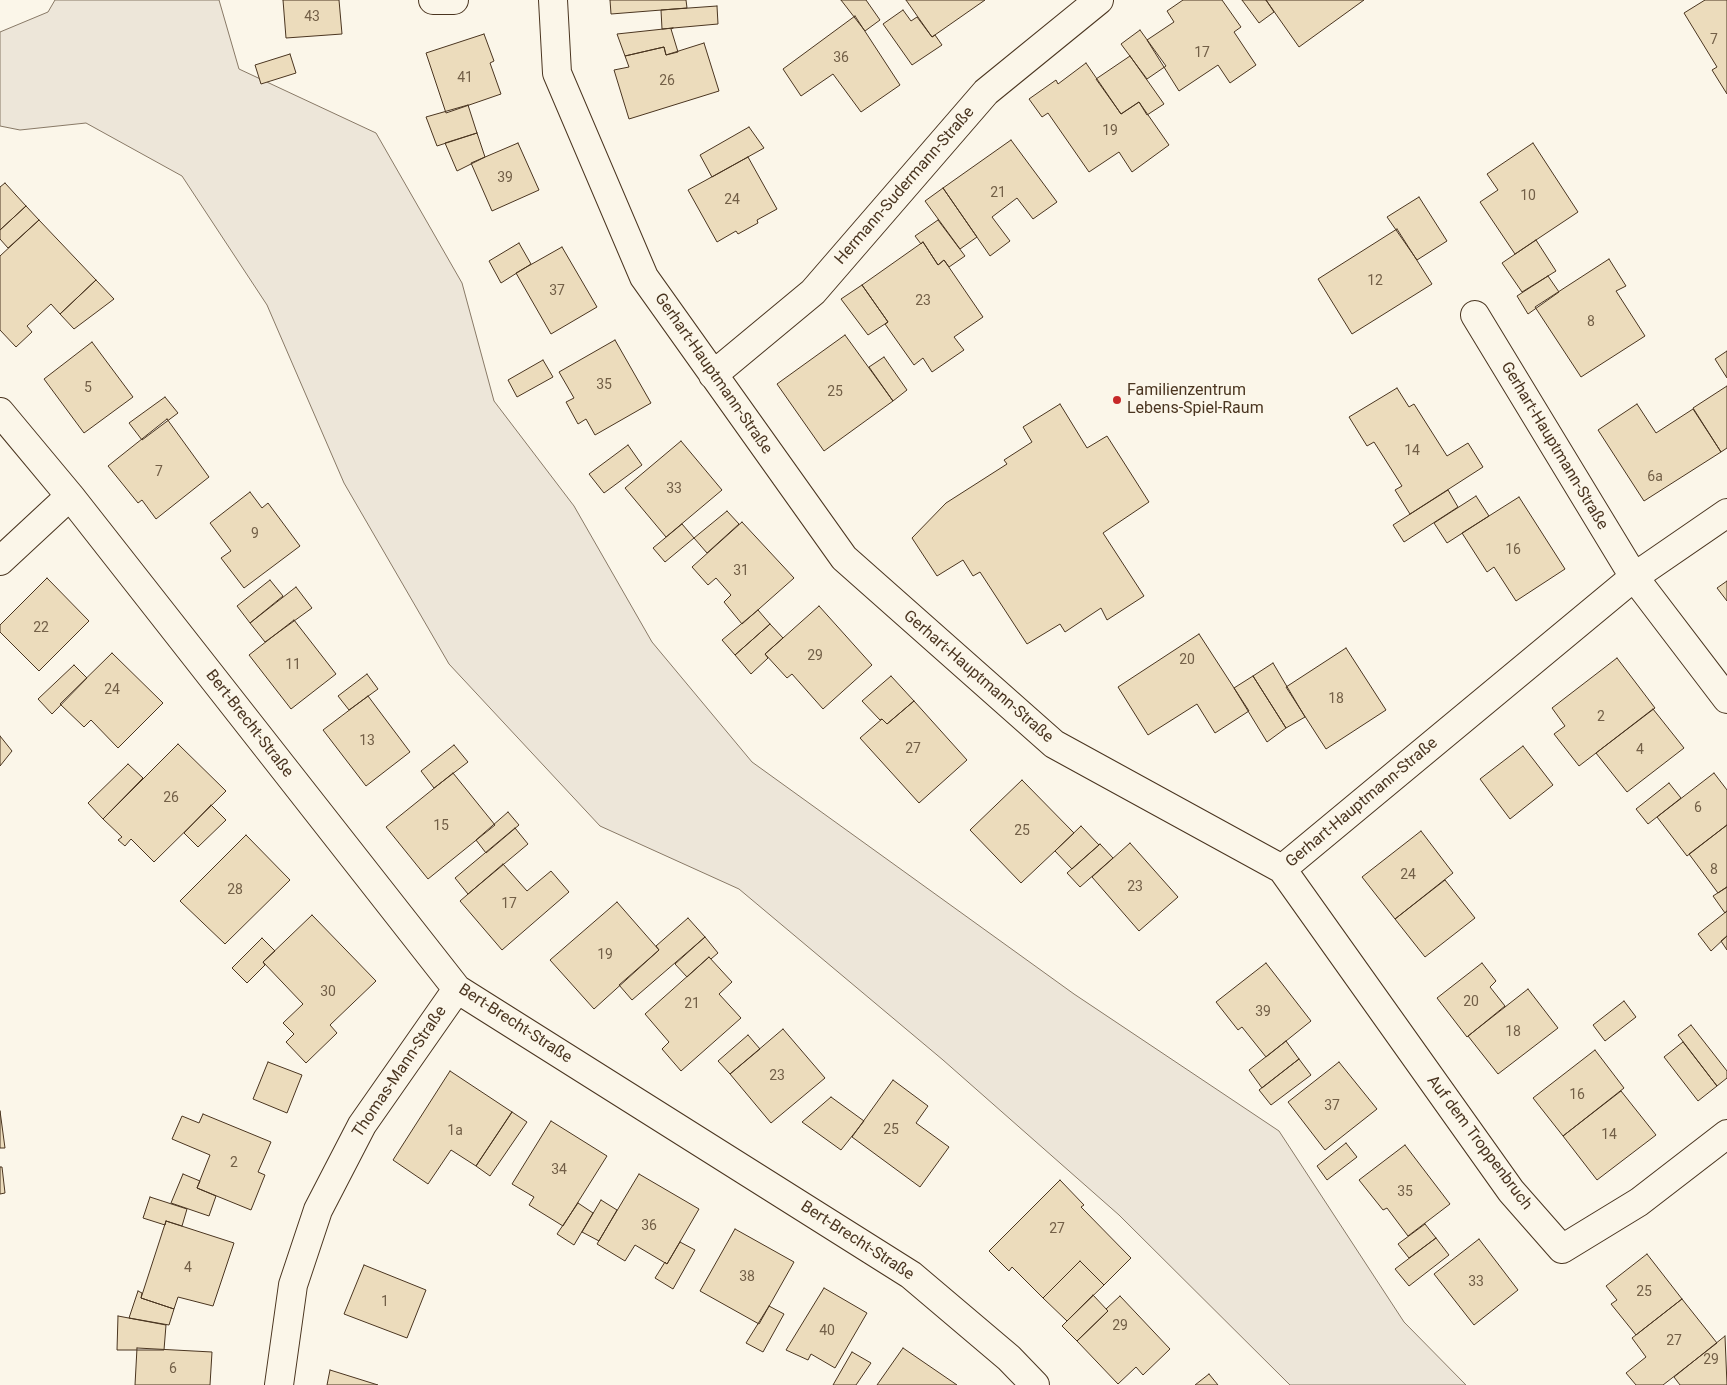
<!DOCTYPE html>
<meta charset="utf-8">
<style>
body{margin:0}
canvas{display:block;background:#fbf6e9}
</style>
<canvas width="1727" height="1385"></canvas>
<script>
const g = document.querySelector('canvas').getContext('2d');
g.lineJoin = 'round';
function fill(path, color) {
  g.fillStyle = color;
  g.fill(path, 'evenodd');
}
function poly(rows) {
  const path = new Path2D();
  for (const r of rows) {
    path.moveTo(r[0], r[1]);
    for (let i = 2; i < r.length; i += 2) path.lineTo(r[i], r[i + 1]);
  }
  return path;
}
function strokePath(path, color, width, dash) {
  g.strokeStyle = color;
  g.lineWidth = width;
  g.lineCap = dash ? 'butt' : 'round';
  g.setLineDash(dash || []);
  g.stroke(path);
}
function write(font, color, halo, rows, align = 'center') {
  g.font = font + ' Roboto,sans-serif';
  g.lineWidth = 4;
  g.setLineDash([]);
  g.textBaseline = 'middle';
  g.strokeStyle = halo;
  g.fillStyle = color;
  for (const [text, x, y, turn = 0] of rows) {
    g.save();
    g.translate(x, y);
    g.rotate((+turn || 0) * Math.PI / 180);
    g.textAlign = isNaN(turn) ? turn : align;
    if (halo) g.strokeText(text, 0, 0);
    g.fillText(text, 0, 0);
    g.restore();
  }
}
const green = poly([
 [55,0,219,0,239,69,376,133,462,283,494,401,574,506,652,642,752,762,1074,994,1279,1131,1404,1322,1466,1385,1290,1385,1119,1215,943,1060,739,889,600,826,449,664,344,483,267,305,182,176,86,123,20,130,0,126,0,32,48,12,55,0]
]);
fill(green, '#ede6d9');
strokePath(green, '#887966', 1);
const building = poly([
 [283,0,339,0,342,34,286,38,283,0],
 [610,0,686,0,687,8,611,14,610,0],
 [841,0,866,0,880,20,865,31,841,0],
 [906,0,985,0,932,37,906,0],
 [1183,0,1222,0,1241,27,1234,32,1256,65,1230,83,1218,65,1179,91,1147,40,1174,22,1167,11,1183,0],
 [1242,0,1266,0,1274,12,1259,23,1242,0],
 [1266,0,1364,0,1299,47,1266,0],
 [1705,0,1727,0,1727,94,1712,70,1717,67,1684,13,1705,0],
 [717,6,718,24,662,29,661,10,717,6],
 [903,10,911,21,917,17,932,37,935,35,942,45,912,65,883,24,903,10],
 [855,16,900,85,861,112,833,74,801,96,783,69,855,16],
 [673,28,671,29,678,52,666,55,664,47,625,56,617,34,673,28],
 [1140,30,1166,66,1147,79,1121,44,1140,30],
 [484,34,494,61,490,63,501,94,446,113,426,53,484,34],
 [704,43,719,91,629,119,614,70,629,67,625,56,664,47,666,55,704,43],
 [290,54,296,73,261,84,255,65,290,54],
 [1130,56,1164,104,1147,115,1139,102,1121,114,1096,79,1130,56],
 [1086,63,1121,114,1139,102,1169,145,1132,172,1119,152,1089,172,1048,113,1042,117,1029,99,1056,80,1058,84,1086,63],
 [468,105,477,133,437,146,426,117,468,105],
 [749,127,764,148,712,177,700,155,749,127],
 [477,133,485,157,457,171,445,143,477,133],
 [1011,140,1057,202,1033,219,1017,198,992,217,1010,241,990,256,943,188,1011,140],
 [518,143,539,190,492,211,471,163,518,143],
 [1533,143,1578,212,1515,254,1480,202,1498,190,1487,174,1533,143],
 [748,157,777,209,757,220,758,223,738,234,736,231,717,242,688,190,748,157],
 [5,183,26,206,0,230,0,187,5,183],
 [943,188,977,237,960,249,925,201,943,188],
 [1419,197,1447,241,1417,260,1387,217,1419,197],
 [26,206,39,220,8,248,0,239,0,230,26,206],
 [39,220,96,280,60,314,51,304,27,326,32,332,16,347,0,330,0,256,39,220],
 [938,220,965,256,949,267,944,260,938,265,923,242,921,244,915,236,938,220],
 [1397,229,1432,284,1352,334,1318,279,1397,229],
 [1536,240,1556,271,1522,292,1502,263,1536,240],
 [923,242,938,265,944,260,983,317,954,337,964,350,932,372,923,358,914,365,885,324,888,322,862,285,923,242],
 [519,243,531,264,501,283,489,261,519,243],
 [562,247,597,307,551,334,516,273,562,247],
 [1609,259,1626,286,1616,291,1645,336,1581,377,1535,307,1609,259],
 [1548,276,1559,292,1528,314,1517,296,1548,276],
 [96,280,114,299,74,329,60,314,96,280],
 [862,285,888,322,868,335,841,299,862,285],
 [845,335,893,401,824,451,777,384,845,335],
 [615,340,651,403,595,435,586,419,578,424,566,402,574,398,559,372,615,340],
 [92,342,133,397,84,433,44,379,92,342],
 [1727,351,1727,378,1715,359,1727,351],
 [884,357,907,390,893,401,869,367,884,357],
 [543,360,553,377,517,397,508,380,543,360],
 [1727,386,1727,448,1721,452,1693,408,1727,386],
 [1397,388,1409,407,1414,404,1447,456,1468,443,1483,467,1410,514,1395,490,1402,486,1374,442,1367,446,1349,417,1397,388],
 [165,397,178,413,142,440,129,423,165,397],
 [1060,404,1087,448,1107,436,1149,502,1103,533,1144,596,1107,620,1101,608,1065,632,1060,624,1027,644,980,572,973,576,963,560,937,576,912,538,946,503,1007,464,1004,460,1032,442,1023,427,1060,404],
 [1637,404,1656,433,1693,409,1721,452,1644,501,1598,430,1637,404],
 [167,419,209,477,156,519,142,500,138,503,108,466,167,419],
 [681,441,722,490,666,537,625,488,681,441],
 [628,445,642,465,604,493,589,474,628,445],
 [1448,490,1458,507,1404,542,1393,525,1448,490],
 [250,492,262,508,268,503,300,546,244,588,221,558,231,551,210,523,250,492],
 [1476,496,1489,516,1447,543,1434,523,1476,496],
 [1519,497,1565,569,1516,601,1494,567,1487,572,1462,533,1519,497],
 [727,511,739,524,707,553,694,538,727,511],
 [742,522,794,578,742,624,724,602,731,595,716,578,708,585,692,567,742,522],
 [682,524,694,538,665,562,653,548,682,524],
 [47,578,89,621,39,671,0,632,0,625,47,578],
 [270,580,283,596,250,623,237,606,270,580],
 [1727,581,1727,601,1717,588,1727,581],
 [296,587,312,608,265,642,250,623,296,587],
 [819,606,872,665,823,709,792,674,787,678,765,654,819,606],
 [758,610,770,624,735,655,722,640,758,610],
 [294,620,336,674,291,709,249,655,294,620],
 [770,624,783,638,765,654,768,658,751,674,735,655,770,624],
 [1199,634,1249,711,1215,733,1197,704,1148,735,1118,687,1199,634],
 [1346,648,1386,710,1326,749,1286,687,1346,648],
 [112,653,163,703,118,748,91,720,84,727,60,704,112,653],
 [1617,658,1655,708,1579,766,1554,734,1565,726,1552,708,1617,658],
 [1273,663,1305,717,1286,728,1253,676,1273,663],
 [74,665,87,678,52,714,38,699,74,665],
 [367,674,378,689,349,710,338,696,367,674],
 [891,676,914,701,887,724,882,719,880,720,862,701,891,676],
 [1253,676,1286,728,1267,742,1234,688,1253,676],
 [368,696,410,752,366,786,323,730,368,696],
 [914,701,967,760,919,803,860,738,882,719,887,724,914,701],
 [1653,709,1684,748,1627,792,1596,753,1653,709],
 [0,736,12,751,0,766,0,736],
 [178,744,226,791,154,862,131,839,125,846,118,840,122,837,103,819,178,744],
 [454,745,468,762,434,788,421,771,454,745],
 [1523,746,1553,785,1510,819,1480,779,1523,746],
 [128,764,143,778,103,819,88,803,128,764],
 [453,773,495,825,428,879,386,827,453,773],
 [1714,773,1727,790,1727,825,1687,856,1657,817,1714,773],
 [1022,780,1074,833,1021,883,970,830,1022,780],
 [1669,783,1681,798,1648,824,1636,809,1669,783],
 [211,805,226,820,198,847,184,833,211,805],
 [508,812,519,825,486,853,476,840,508,812],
 [1727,825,1727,887,1718,893,1689,854,1727,825],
 [1081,826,1099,845,1072,869,1055,851,1081,826],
 [515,828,528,844,468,894,455,878,515,828],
 [1421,831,1453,873,1395,919,1362,877,1421,831],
 [246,835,290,880,225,944,180,901,246,835],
 [1130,843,1178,897,1139,931,1092,877,1130,843],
 [1100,844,1113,858,1080,887,1067,873,1100,844],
 [503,864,527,891,551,871,569,892,502,950,460,901,503,864],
 [1445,880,1475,918,1425,957,1395,919,1445,880],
 [1727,887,1727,911,1725,913,1713,896,1727,887],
 [617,902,659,950,594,1009,550,960,617,902],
 [1727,911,1727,936,1711,951,1698,934,1727,911],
 [312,915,376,981,330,1025,337,1033,306,1063,286,1042,294,1034,283,1023,303,1004,263,962,312,915],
 [688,918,705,937,632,1000,619,985,659,950,656,946,688,918],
 [1727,936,1727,950,1721,941,1727,936],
 [705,937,718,953,711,959,709,957,687,977,675,964,705,937],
 [262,938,275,951,263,962,265,965,247,983,232,968,262,938],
 [709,957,732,982,719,994,741,1018,681,1071,662,1049,669,1042,645,1014,709,957],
 [1266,963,1311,1021,1266,1057,1242,1027,1238,1030,1216,1002,1266,963],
 [1482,963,1496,981,1490,987,1505,1006,1467,1037,1437,998,1482,963],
 [1528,989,1558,1028,1498,1074,1468,1036,1528,989],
 [1624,1001,1636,1017,1605,1041,1593,1025,1624,1001],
 [1691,1025,1727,1071,1727,1078,1717,1086,1678,1035,1691,1025],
 [783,1029,825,1078,771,1123,730,1074,783,1029],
 [748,1035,760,1049,730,1074,718,1061,748,1035],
 [1286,1041,1299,1059,1262,1088,1249,1070,1286,1041],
 [1683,1042,1717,1086,1698,1101,1664,1057,1683,1042],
 [1595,1050,1624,1088,1563,1136,1533,1098,1595,1050],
 [1299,1059,1311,1075,1271,1105,1259,1090,1299,1059],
 [268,1062,302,1075,287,1113,253,1099,268,1062],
 [1339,1062,1377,1109,1325,1150,1288,1102,1339,1062],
 [450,1071,512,1112,476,1166,451,1150,428,1184,393,1160,450,1071],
 [893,1080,928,1106,916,1123,949,1147,920,1187,852,1137,893,1080],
 [1621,1091,1656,1135,1597,1180,1563,1136,1621,1091],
 [831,1097,864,1121,841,1150,802,1122,831,1097],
 [0,1111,5,1148,0,1148,0,1111],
 [512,1112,527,1122,490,1176,476,1166,512,1112],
 [203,1114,271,1142,258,1172,265,1175,251,1210,197,1188,210,1155,172,1139,182,1116,199,1123,203,1114],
 [551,1121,607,1156,563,1226,529,1205,534,1197,512,1184,551,1121],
 [1346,1143,1357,1157,1327,1180,1317,1166,1346,1143],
 [1405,1145,1450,1204,1408,1236,1387,1208,1383,1210,1359,1180,1405,1145],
 [0,1167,2,1167,5,1193,0,1194,0,1167],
 [183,1174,200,1181,197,1188,216,1196,209,1216,171,1203,183,1174],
 [639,1174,699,1209,667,1264,635,1245,625,1261,597,1244,639,1174],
 [1060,1180,1084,1205,1081,1207,1131,1258,1104,1285,1080,1261,1043,1298,1012,1267,1009,1271,989,1251,1060,1180],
 [150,1197,187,1209,182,1226,166,1221,165,1225,143,1218,150,1197],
 [601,1200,617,1210,599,1241,582,1232,601,1200],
 [578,1203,593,1213,574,1245,557,1234,578,1203],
 [166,1221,234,1243,213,1306,178,1297,174,1309,141,1298,166,1221],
 [1425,1224,1436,1238,1409,1258,1398,1244,1425,1224],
 [735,1229,794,1262,759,1324,700,1291,735,1229],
 [1436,1238,1449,1255,1409,1286,1395,1269,1436,1238],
 [1479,1239,1518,1290,1474,1325,1434,1274,1479,1239],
 [680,1242,695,1250,673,1289,655,1278,665,1262,667,1264,680,1242],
 [1647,1254,1682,1299,1636,1335,1611,1304,1617,1300,1606,1286,1647,1254],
 [1080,1261,1104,1285,1067,1321,1043,1298,1080,1261],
 [364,1265,426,1290,407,1338,344,1314,364,1265],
 [824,1288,867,1313,835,1368,811,1354,808,1360,786,1350,824,1288],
 [138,1291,142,1293,141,1298,174,1309,169,1325,129,1318,138,1291],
 [1093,1295,1108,1311,1077,1341,1062,1326,1093,1295],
 [1120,1296,1170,1349,1143,1375,1136,1367,1118,1384,1077,1341,1108,1311,1106,1309,1120,1296],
 [1682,1299,1717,1343,1663,1385,1636,1385,1626,1373,1646,1357,1632,1338,1682,1299],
 [769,1306,784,1314,763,1352,746,1343,769,1306],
 [118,1316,166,1325,164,1350,117,1350,118,1316],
 [1725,1336,1727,1385,1680,1385,1674,1377,1725,1336],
 [137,1348,212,1352,210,1385,135,1385,137,1348],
 [903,1348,957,1385,877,1385,903,1348],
 [852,1352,871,1363,856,1385,833,1385,852,1352],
 [330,1370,378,1385,327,1385,330,1370],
 [1209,1374,1218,1385,1195,1385,1209,1374]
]);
fill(building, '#ecdcbc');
strokePath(building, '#4a3520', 1);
const minor = poly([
 [433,0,454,0],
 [553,0,557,73,644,277,844,558,1054,744,1282,869,1634,577,1727,513],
 [1475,315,1634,577,1727,699],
 [713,375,813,292,986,92,1099,0],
 [0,412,70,496,457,989,911,1275,1009,1358,1035,1385],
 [0,561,70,496],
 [1282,869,1511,1191,1562,1249,1639,1202,1727,1134],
 [279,1385,293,1285,318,1210,362,1125,457,989]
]);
strokePath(minor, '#4a3520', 30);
strokePath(minor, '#fbf6e9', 28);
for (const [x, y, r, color] of [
 [1117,400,5,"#c62828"]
]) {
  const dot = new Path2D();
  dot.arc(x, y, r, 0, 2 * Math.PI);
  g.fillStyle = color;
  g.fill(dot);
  strokePath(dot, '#fbf6e9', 2);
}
write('14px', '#725f47', null, [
 ["43",312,17],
 ["7",1714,40],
 ["17",1202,53],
 ["36",841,58],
 ["41",465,78],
 ["26",667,81],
 ["19",1110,131],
 ["39",505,178],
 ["21",998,193],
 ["10",1528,196],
 ["24",732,200],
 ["12",1375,281],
 ["37",557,291],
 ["23",923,301],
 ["8",1591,322],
 ["35",604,385],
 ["5",88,388],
 ["25",835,392],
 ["14",1412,451],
 ["7",159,472],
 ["6a",1655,477],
 ["33",674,489],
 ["9",255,534],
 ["16",1513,550],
 ["31",741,571],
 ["22",41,628],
 ["29",815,656],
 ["20",1187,660],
 ["11",293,665],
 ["24",112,690],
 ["18",1336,699],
 ["2",1601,717],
 ["13",367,741],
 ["27",913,749],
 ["4",1640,750],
 ["26",171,798],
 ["6",1698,808],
 ["15",441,826],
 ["25",1022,831],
 ["8",1714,870],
 ["24",1408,875],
 ["23",1135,887],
 ["28",235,890],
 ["17",509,904],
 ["19",605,955],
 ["30",328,992],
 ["20",1471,1002],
 ["21",692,1004],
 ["39",1263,1012],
 ["18",1513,1032],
 ["23",777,1076],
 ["16",1577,1095],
 ["37",1332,1106],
 ["25",891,1130],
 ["1a",455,1131],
 ["14",1609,1135],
 ["2",234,1163],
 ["34",559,1170],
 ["35",1405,1192],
 ["36",649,1226],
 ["27",1057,1229],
 ["4",188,1268],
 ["38",747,1277],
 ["33",1476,1282],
 ["25",1644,1292],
 ["1",385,1302],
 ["29",1120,1326],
 ["40",827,1331],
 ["27",1674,1341],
 ["29",1711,1360],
 ["6",173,1369]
]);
write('16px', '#4a3520', '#fbf6e9', [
 ["Hermann-Sudermann-Straße",905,186,-49],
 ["Gerhart-Hauptmann-Straße",713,374,55],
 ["Gerhart-Hauptmann-Straße",1554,446,59],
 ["Gerhart-Hauptmann-Straße",978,677,41],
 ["Bert-Brecht-Straße",249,724,52],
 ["Gerhart-Hauptmann-Straße",1362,803,-40],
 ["Bert-Brecht-Straße",515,1024,33],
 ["Thomas-Mann-Straße",400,1072,-56],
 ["Auf dem Troppenbruch",1479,1143,53],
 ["Bert-Brecht-Straße",857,1241,33]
]);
write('16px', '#4a3520', '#fbf6e9', [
 ["Familienzentrum",1127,391],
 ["Lebens-Spiel-Raum",1127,409]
], 'left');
</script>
